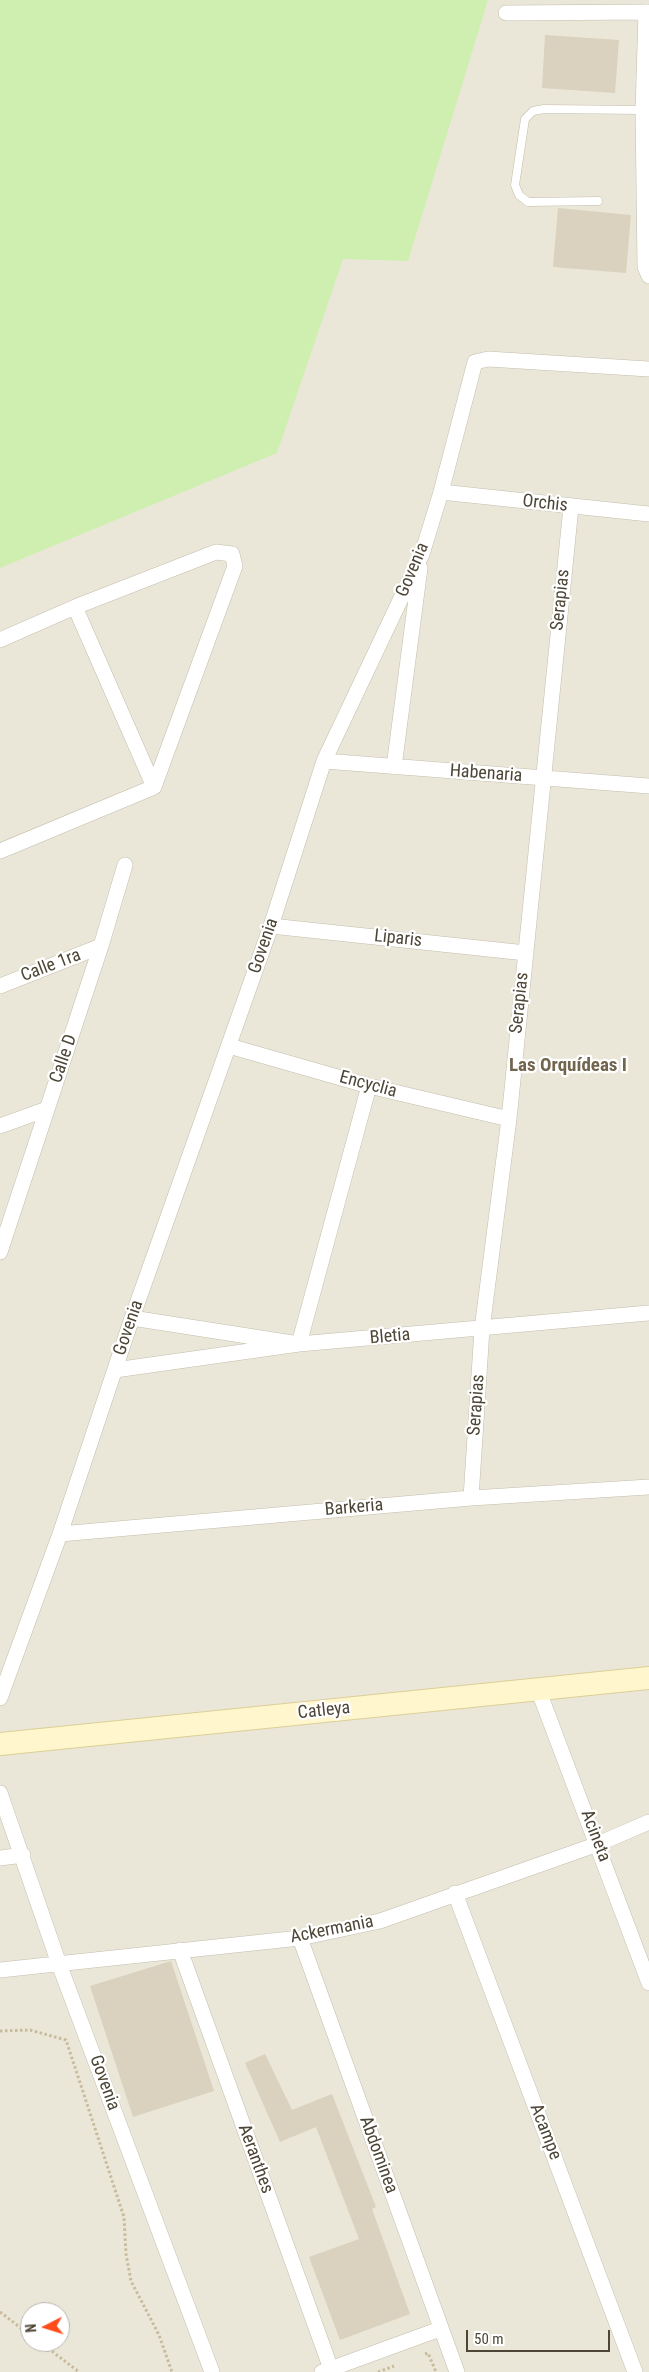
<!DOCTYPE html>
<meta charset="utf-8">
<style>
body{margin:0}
#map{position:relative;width:649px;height:2372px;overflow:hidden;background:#f7f4eb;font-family:"Roboto Condensed",sans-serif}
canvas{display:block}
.north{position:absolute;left:20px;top:2302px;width:50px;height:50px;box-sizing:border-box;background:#fff;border:1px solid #b8b5af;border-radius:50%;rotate:265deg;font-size:14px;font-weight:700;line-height:20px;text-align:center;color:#4d4637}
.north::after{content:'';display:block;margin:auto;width:18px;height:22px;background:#ff4c1a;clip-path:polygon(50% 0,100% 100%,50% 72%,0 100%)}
.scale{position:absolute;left:466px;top:2330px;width:144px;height:22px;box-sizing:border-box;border:2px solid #4d4637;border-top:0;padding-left:6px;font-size:15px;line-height:18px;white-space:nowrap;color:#4d4637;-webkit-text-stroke:4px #fff;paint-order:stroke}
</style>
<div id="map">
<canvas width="649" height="2372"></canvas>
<div class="north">N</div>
<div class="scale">50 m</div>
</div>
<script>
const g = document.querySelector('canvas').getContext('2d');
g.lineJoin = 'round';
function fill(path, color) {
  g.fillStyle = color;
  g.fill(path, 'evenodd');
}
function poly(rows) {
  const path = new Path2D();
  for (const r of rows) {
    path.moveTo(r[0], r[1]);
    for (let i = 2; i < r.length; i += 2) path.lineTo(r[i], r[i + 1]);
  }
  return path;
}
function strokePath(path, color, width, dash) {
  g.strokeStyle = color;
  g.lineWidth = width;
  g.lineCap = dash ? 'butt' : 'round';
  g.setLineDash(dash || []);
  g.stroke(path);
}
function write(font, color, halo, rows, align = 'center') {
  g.font = font + ' "Roboto Condensed",sans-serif';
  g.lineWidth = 4.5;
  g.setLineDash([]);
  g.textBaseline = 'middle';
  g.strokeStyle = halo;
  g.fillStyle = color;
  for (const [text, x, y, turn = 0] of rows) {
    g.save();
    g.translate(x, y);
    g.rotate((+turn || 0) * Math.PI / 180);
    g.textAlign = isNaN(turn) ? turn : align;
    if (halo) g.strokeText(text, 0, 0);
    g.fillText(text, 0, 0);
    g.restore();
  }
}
fill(poly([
 [0,0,649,0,649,2372,0,2372],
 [30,2312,60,2312,60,2342,30,2342]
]), '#ebe7d8');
fill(poly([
 [0,0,488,0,408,261,343,259,277,453,0,568]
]), '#ceefb0');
fill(poly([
 [545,35,619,40,615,93,542,88],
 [558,208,631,215,626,273,553,267],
 [171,1961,214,2091,133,2117,90,1986],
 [265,2054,292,2110,332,2094,376,2207,372,2209,410,2314,340,2340,309,2257,359,2239,316,2127,280,2142,245,2063]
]), '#dad1bf');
const lane = poly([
 [598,201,528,202,519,195,515,185,525,119,533,111,544,109,643,110]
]);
const street = poly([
 [646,12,643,110,645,267,649,276],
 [506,13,649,12],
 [441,492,649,514],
 [75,607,154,787],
 [0,640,75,607,216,552,232,554,235,566,154,787,0,851],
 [324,761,649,786],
 [394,767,420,568],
 [271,926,526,953],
 [0,986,101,946],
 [229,1046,369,1086,509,1119],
 [0,1126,47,1109],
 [0,1252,101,946,125,865],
 [132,1318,299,1344,649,1313],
 [115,1370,299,1344,369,1086],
 [471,1498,482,1329,509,1119,571,507],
 [60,1534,471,1498,649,1487],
 [538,1689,649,1983],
 [0,1698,60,1534,132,1318,271,926,324,761,422,554,441,492,475,362,488,359,649,369],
 [0,1793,59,1964,212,2372],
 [0,1858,23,1855],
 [455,1893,635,2372],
 [300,1938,457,2372],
 [180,1950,331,2369],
 [0,1970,300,1938,380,1921,598,1844,649,1822],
 [322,2372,440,2329]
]);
const secondary = poly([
 [0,1744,649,1678]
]);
strokePath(lane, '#c4bdac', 9);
strokePath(street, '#c4bdac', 16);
strokePath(secondary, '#dcce96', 24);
strokePath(poly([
 [0,2031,30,2030,66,2040,124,2217,126,2254,131,2281,159,2335,172,2372],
 [0,2312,30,2335],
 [40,2342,79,2372],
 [425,2354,428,2353,436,2372],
 [378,2372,394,2366]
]), '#c7bb9c', 3, [2.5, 2.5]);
strokePath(lane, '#fff', 8);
strokePath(street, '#fff', 15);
strokePath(secondary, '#fff6cd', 22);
write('18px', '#4d4637', '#fff', [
 ["Orchis",545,504,6],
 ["Govenia",413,570,-67],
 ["Serapias",561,600,-84],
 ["Habenaria",486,774,4],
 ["Liparis",398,939,6],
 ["Govenia",264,946,-71],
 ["Calle 1ra",51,966,-21],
 ["Serapias",520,1003,-84],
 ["Calle D",64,1059,-71],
 ["Encyclia",368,1085,15],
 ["Govenia",129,1328,-71],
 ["Bletia",390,1337,-5],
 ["Serapias",477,1405,-86],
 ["Barkeria",354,1508,-5],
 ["Catleya",324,1711,-6],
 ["Acineta",595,1836,69],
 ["Ackermania",332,1930,-11],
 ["Govenia",104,2083,70],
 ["Acampe",545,2132,69],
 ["Abdominea",378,2155,70],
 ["Aeranthes",255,2159,70]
]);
write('bold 19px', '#71654d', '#fff', [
 ["Las Orquídeas I",568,1066]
]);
</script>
